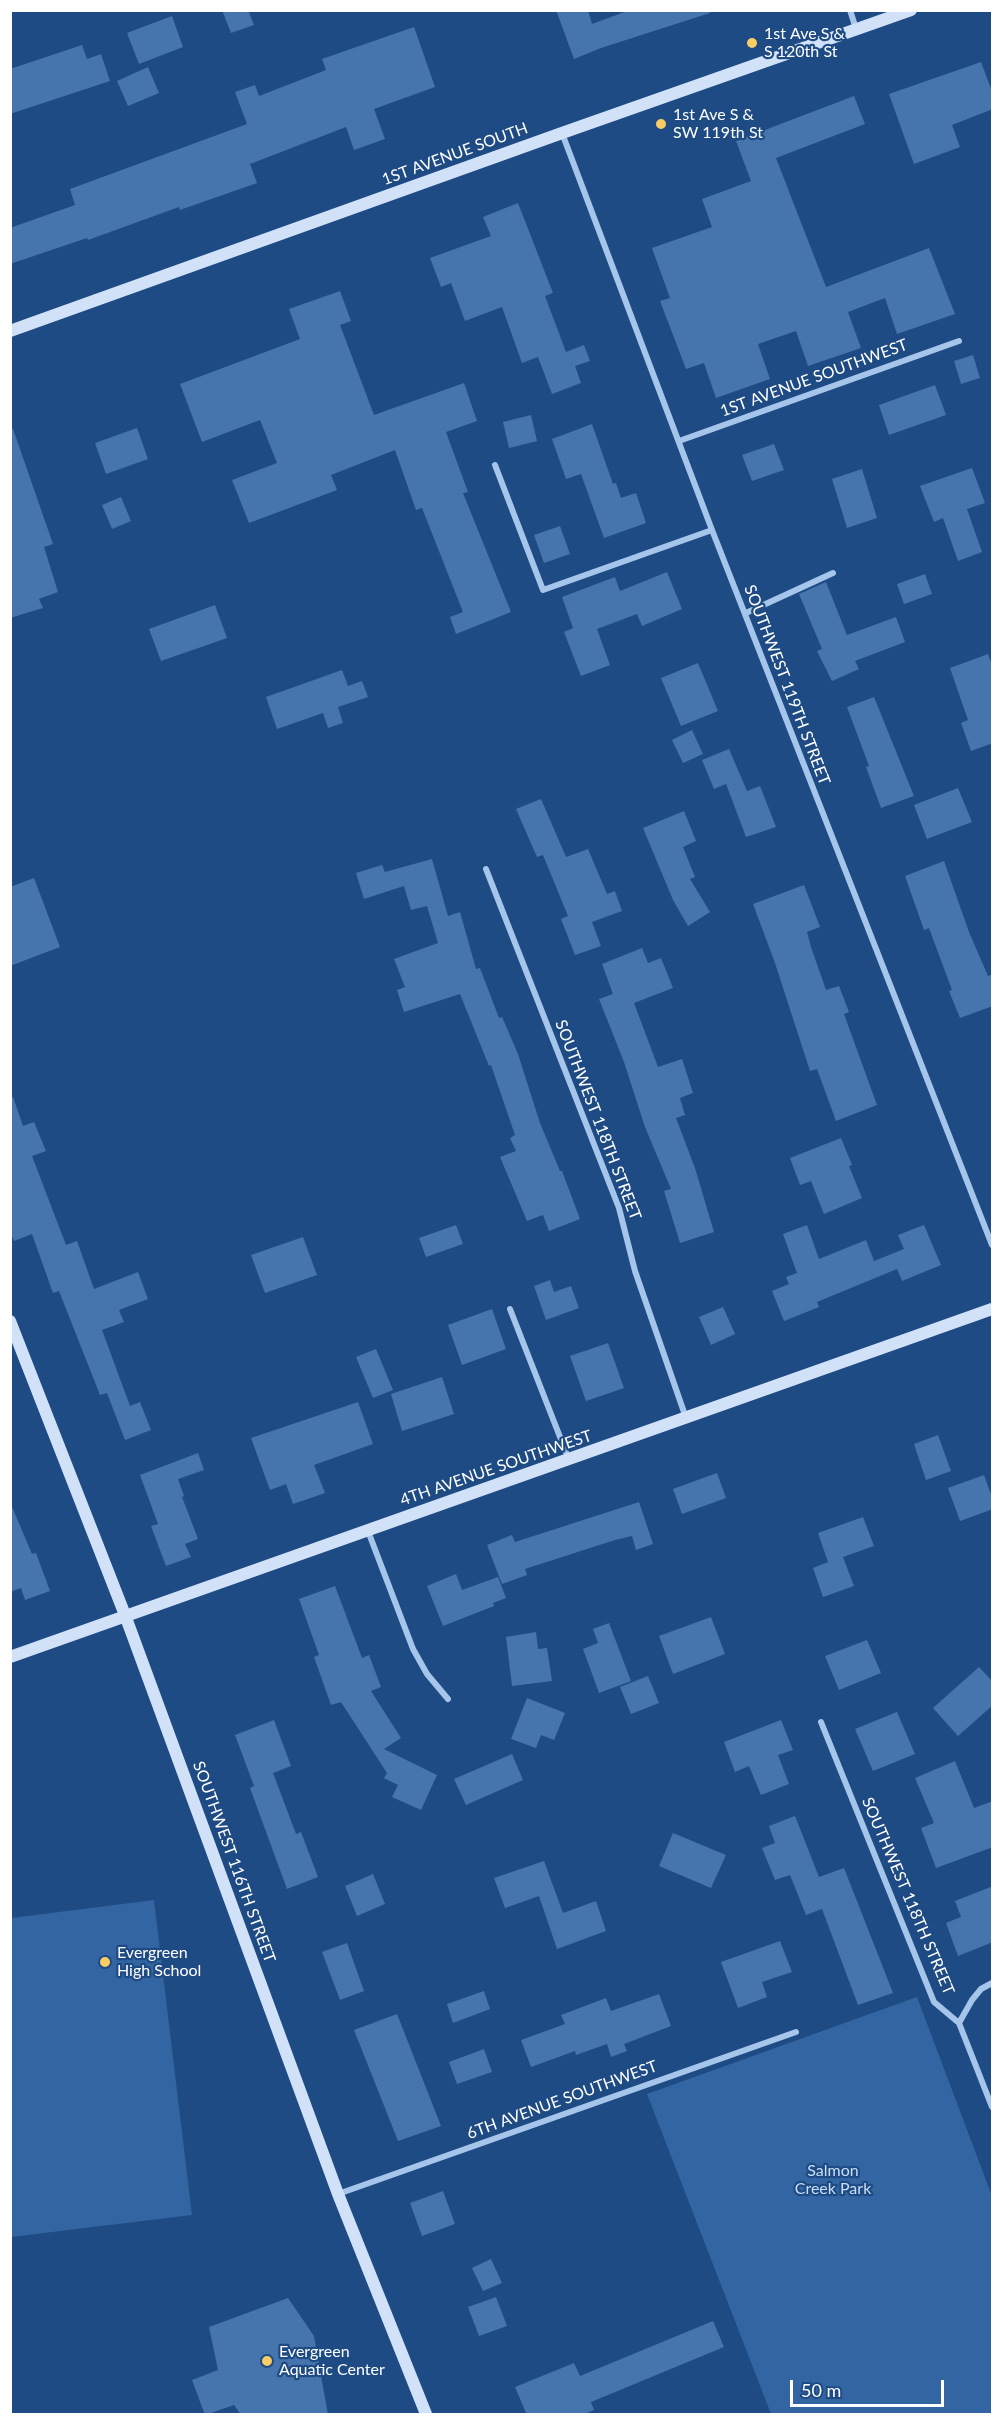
<!DOCTYPE html>
<style>
body{margin:0}
#map{position:relative;width:1003px;height:2425px;overflow:hidden;background:#1e4b84;font-family:Lato,sans-serif}
canvas{display:block}
.frame{position:absolute;inset:0;border:12px solid #fff;pointer-events:none}
.scale{position:absolute;left:790px;top:2380px;width:154px;height:27px;box-sizing:border-box;border:3px solid #fff;border-top:0;padding-left:8px;font-size:18px;line-height:21px;white-space:nowrap;color:#fff;-webkit-text-stroke:4px #1e4b84;paint-order:stroke}
</style>
<div id="map">
<canvas width="1003" height="2425"></canvas>
<div class="frame"></div>
<div class="scale">50 m</div>
</div>
<script>
const g = document.querySelector('canvas').getContext('2d');
g.lineJoin = 'round';
function fill(path, color) {
  g.fillStyle = color;
  g.fill(path, 'evenodd');
}
function poly(rows) {
  const path = new Path2D();
  for (const r of rows) {
    path.moveTo(r[0], r[1]);
    for (let i = 2; i < r.length; i += 2) path.lineTo(r[i], r[i + 1]);
  }
  return path;
}
function strokePath(path, color, width, dash) {
  g.strokeStyle = color;
  g.lineWidth = width;
  g.lineCap = dash ? 'butt' : 'round';
  g.setLineDash(dash || []);
  g.stroke(path);
}
function write(font, color, halo, rows, align = 'center') {
  g.font = font + ' Lato,sans-serif';
  g.lineWidth = 4.5;
  g.setLineDash([]);
  g.textBaseline = 'middle';
  g.strokeStyle = halo;
  g.fillStyle = color;
  for (const [text, x, y, turn = 0] of rows) {
    g.save();
    g.translate(x, y);
    g.rotate((+turn || 0) * Math.PI / 180);
    g.textAlign = isNaN(turn) ? turn : align;
    if (halo) g.strokeText(text, 0, 0);
    g.fillText(text, 0, 0);
    g.restore();
  }
}
fill(poly([
 [154,1900,192,2215,11,2237,11,1918],
 [917,1997,992,2196,992,2414,771,2414,647,2094]
]), '#3265a2');
fill(poly([
 [222,10,248,10,254,25,231,33],
 [556,10,588,10,592,24,630,10,709,10,710,13,601,48,574,59],
 [172,16,183,47,139,64,127,33],
 [414,27,435,87,374,109,385,139,354,150,346,127,250,164,257,183,180,210,179,207,88,240,87,238,10,264,10,228,75,205,70,189,247,124,235,92,255,85,259,96,326,70,322,59],
 [82,45,87,59,101,54,110,81,10,114,10,69],
 [981,62,993,94,993,109,952,125,960,147,914,164,889,94],
 [148,67,159,93,128,106,117,81],
 [854,96,865,124,776,158,826,287,929,248,955,314,897,334,885,298,848,312,861,348,808,366,796,331,758,344,770,379,716,398,704,363,686,369,660,301,670,298,652,248,712,227,702,199,751,181,736,141],
 [518,203,553,293,545,296,566,352,584,345,590,361,575,366,581,383,552,394,538,357,522,363,502,307,465,321,451,283,441,287,430,258,491,236,483,217],
 [340,291,351,321,340,325,374,415,464,383,477,421,446,432,468,492,463,493,511,612,456,634,450,617,463,612,422,508,416,510,395,450,331,475,337,490,249,523,232,480,277,463,260,420,202,442,180,384,300,339,289,309],
 [973,355,980,378,961,384,954,361],
 [935,385,946,415,889,435,879,405],
 [531,415,537,441,509,448,503,422],
 [592,424,613,484,616,483,621,498,636,493,646,523,604,538,581,474,566,479,552,439],
 [137,428,148,459,106,474,95,443],
 [13,429,53,544,44,547,58,592,39,599,43,608,10,618,10,430],
 [774,444,784,470,752,481,742,455],
 [972,468,985,503,967,509,982,552,958,561,943,518,934,522,920,486],
 [862,469,877,518,847,528,832,479],
 [121,497,131,521,112,529,102,505],
 [560,526,570,554,544,563,534,535],
 [667,572,682,609,642,626,637,614,597,629,610,665,581,676,564,632,573,628,562,597,615,577,620,591],
 [925,574,932,594,904,604,897,584],
 [826,582,847,635,896,617,905,642,855,661,859,669,832,681,817,651,822,649,799,594],
 [215,605,227,638,161,661,149,629],
 [988,654,993,668,993,743,971,751,961,723,968,720,950,668],
 [698,663,718,711,681,726,661,678],
 [342,670,348,686,362,681,368,697,338,707,343,723,328,728,323,713,277,729,266,697],
 [874,697,914,796,881,808,866,767,869,766,847,707],
 [692,730,703,754,683,763,672,740],
 [729,749,747,791,760,786,776,827,746,837,726,784,714,789,702,760],
 [958,788,972,822,927,839,914,805],
 [541,799,566,857,588,849,607,894,615,891,622,911,592,922,601,946,575,955,561,919,568,916,543,855,537,857,516,809],
 [684,811,696,841,683,847,695,877,690,879,710,912,688,926,673,900,643,828],
 [432,859,448,916,460,912,476,969,480,968,499,1018,502,1017,518,1054,540,1123,560,1171,562,1171,580,1219,549,1231,543,1215,527,1221,500,1157,516,1151,510,1138,515,1135,491,1065,489,1066,460,994,404,1012,397,990,405,987,394,959,438,943,427,906,411,910,404,886,364,899,356,873,382,865,385,872],
 [944,861,969,932,988,976,993,974,993,1006,960,1018,949,991,952,990,929,928,924,930,905,876],
 [34,878,60,947,10,966,10,887],
 [804,885,820,927,807,932,811,947,826,990,839,986,849,1012,844,1014,877,1105,836,1121,817,1069,810,1071,775,963,753,904],
 [642,948,648,963,661,958,673,988,634,1003,658,1067,682,1059,693,1093,680,1098,685,1115,676,1118,695,1168,714,1232,680,1243,664,1191,671,1189,645,1127,624,1062,599,999,613,994,602,964],
 [10,1097,13,1097,23,1126,34,1122,46,1151,32,1156,66,1245,77,1241,94,1289,138,1272,148,1299,119,1310,124,1322,102,1330,130,1406,140,1402,151,1430,125,1440,107,1393,100,1395,59,1291,53,1293,32,1234,14,1241,10,1231],
 [841,1138,852,1165,849,1166,862,1198,824,1214,811,1181,800,1185,790,1158],
 [456,1225,463,1244,426,1257,419,1238],
 [807,1225,819,1259,866,1240,874,1261,904,1249,898,1235,924,1225,941,1265,902,1281,897,1269,817,1302,819,1307,784,1321,772,1291,789,1284,786,1277,797,1273,783,1234],
 [303,1237,317,1275,265,1293,251,1255],
 [550,1280,554,1292,571,1286,579,1308,546,1320,534,1286],
 [723,1307,735,1334,711,1345,699,1317],
 [492,1309,506,1349,462,1365,448,1325],
 [608,1343,624,1388,586,1401,570,1356],
 [376,1349,393,1390,373,1398,356,1357],
 [442,1377,454,1414,402,1431,391,1394],
 [358,1402,373,1444,314,1465,325,1493,293,1504,286,1484,270,1490,251,1438],
 [938,1435,951,1471,926,1480,914,1444],
 [198,1453,204,1470,178,1479,184,1496,182,1497,198,1539,185,1544,191,1557,166,1566,151,1526,158,1524,140,1475],
 [717,1473,726,1498,682,1514,673,1489],
 [984,1475,993,1500,993,1509,960,1521,948,1488],
 [10,1502,32,1554,36,1553,50,1591,25,1600,21,1588,10,1592],
 [639,1502,653,1544,636,1550,632,1536,615,1540,525,1569,527,1575,502,1584,487,1545,512,1535,515,1542],
 [863,1517,874,1546,843,1557,854,1586,823,1597,813,1568,828,1562,818,1533],
 [456,1574,462,1590,498,1577,506,1598,493,1603,494,1606,443,1626,427,1586],
 [335,1586,362,1658,369,1655,381,1687,371,1691,401,1738,384,1749,437,1775,421,1810,392,1797,398,1785,384,1778,387,1773,341,1702,331,1705,314,1657,319,1655,299,1599],
 [711,1617,725,1654,673,1674,659,1636],
 [609,1623,631,1681,599,1693,583,1649,598,1643,593,1629],
 [536,1632,538,1649,547,1648,552,1681,512,1686,506,1637],
 [867,1640,881,1673,839,1690,825,1656],
 [979,1667,993,1682,993,1705,958,1736,933,1708],
 [648,1676,659,1703,631,1714,620,1687],
 [527,1698,565,1713,554,1740,541,1735,536,1748,511,1739],
 [897,1712,915,1754,873,1771,855,1729],
 [274,1720,291,1766,273,1773,296,1834,301,1832,318,1877,287,1889,250,1788,254,1786,235,1735],
 [781,1720,793,1750,778,1755,789,1784,761,1795,749,1766,735,1772,724,1742],
 [512,1754,523,1780,466,1805,454,1779],
 [955,1761,974,1808,993,1801,993,1847,936,1868,921,1828,934,1823,915,1778],
 [795,1816,819,1877,844,1868,893,1993,858,2005,822,1909,806,1915,790,1875,775,1880,762,1848,775,1843,769,1826],
 [673,1833,726,1855,711,1888,659,1866],
 [544,1861,563,1913,596,1901,606,1931,557,1949,539,1896,505,1908,494,1878],
 [373,1874,385,1904,357,1916,345,1886],
 [993,1886,993,1942,958,1956,946,1923,961,1917,955,1901],
 [780,1941,792,1972,762,1982,767,1997,738,2008,721,1962],
 [347,1943,364,1991,340,2000,322,1952],
 [484,1991,490,2009,453,2023,447,2004],
 [659,1994,671,2026,624,2044,627,2051,611,2057,607,2044,576,2055,575,2051,531,2067,521,2040,565,2024,561,2015,606,1998,611,2011],
 [397,2014,441,2126,398,2141,354,2030],
 [484,2049,492,2072,457,2084,449,2062],
 [443,2191,455,2224,422,2236,410,2203],
 [491,2259,502,2283,483,2291,472,2268],
 [496,2297,507,2326,479,2336,468,2307],
 [288,2298,314,2336,328,2415,241,2415,234,2405,205,2415,192,2380,218,2370,209,2327],
 [713,2321,724,2347,591,2402,594,2410,582,2415,527,2415,515,2387,574,2363,580,2376]
]), '#4675ad');
strokePath(poly([
 [850,10,856,29],
 [562,133,712,530,992,1245],
 [679,441,959,341],
 [495,465,543,590,712,530],
 [746,613,833,573],
 [486,869,619,1208,635,1271,686,1418],
 [510,1309,569,1460],
 [368,1531,413,1649,427,1674,448,1699],
 [821,1722,934,2002,959,2023,992,2107],
 [959,2023,972,2000,981,1989,992,1983],
 [338,2194,796,2032]
]), '#a5c5ea', 6);
strokePath(poly([
 [10,331,562,133,911,10],
 [10,1321,125,1615,338,2194,426,2414],
 [10,1657,992,1309]
]), '#d1e2f8', 12);
for (const [x, y, r, color] of [
 [752,43,6,"#f9cd64"],
 [661,124,6,"#f9cd64"],
 [105,1962,6,"#f9cd64"],
 [267,2361,6,"#f9cd64"]
]) {
  const dot = new Path2D();
  dot.arc(x, y, r, 0, 2 * Math.PI);
  g.fillStyle = color;
  g.fill(dot);
  strokePath(dot, '#1e4b84', 2);
}
write('16px', '#fff', '#1e4b84', [
 ["1st Ave S &",764,34],
 ["S 120th St",764,52],
 ["1st Ave S &",673,115],
 ["SW 119th St",673,133],
 ["Evergreen",117,1953],
 ["High School",117,1971],
 ["Evergreen",279,2352],
 ["Aquatic Center",279,2370]
], 'left');
write('16px', '#fff', '#1e4b84', [
 ["1ST AVENUE SOUTH",455,154,-20],
 ["1ST AVENUE SOUTHWEST",814,378,-20],
 ["SOUTHWEST 119TH STREET",787,685,69],
 ["SOUTHWEST 118TH STREET",598,1120,69],
 ["4TH AVENUE SOUTHWEST",496,1468,-19],
 ["SOUTHWEST 116TH STREET",234,1862,70],
 ["SOUTHWEST 118TH STREET",908,1896,67],
 ["6TH AVENUE SOUTHWEST",562,2100,-20]
]);
write('16px', '#cadff7', '#1e4b84', [
 ["Salmon",833,2171],
 ["Creek Park",833,2189]
]);
</script>
